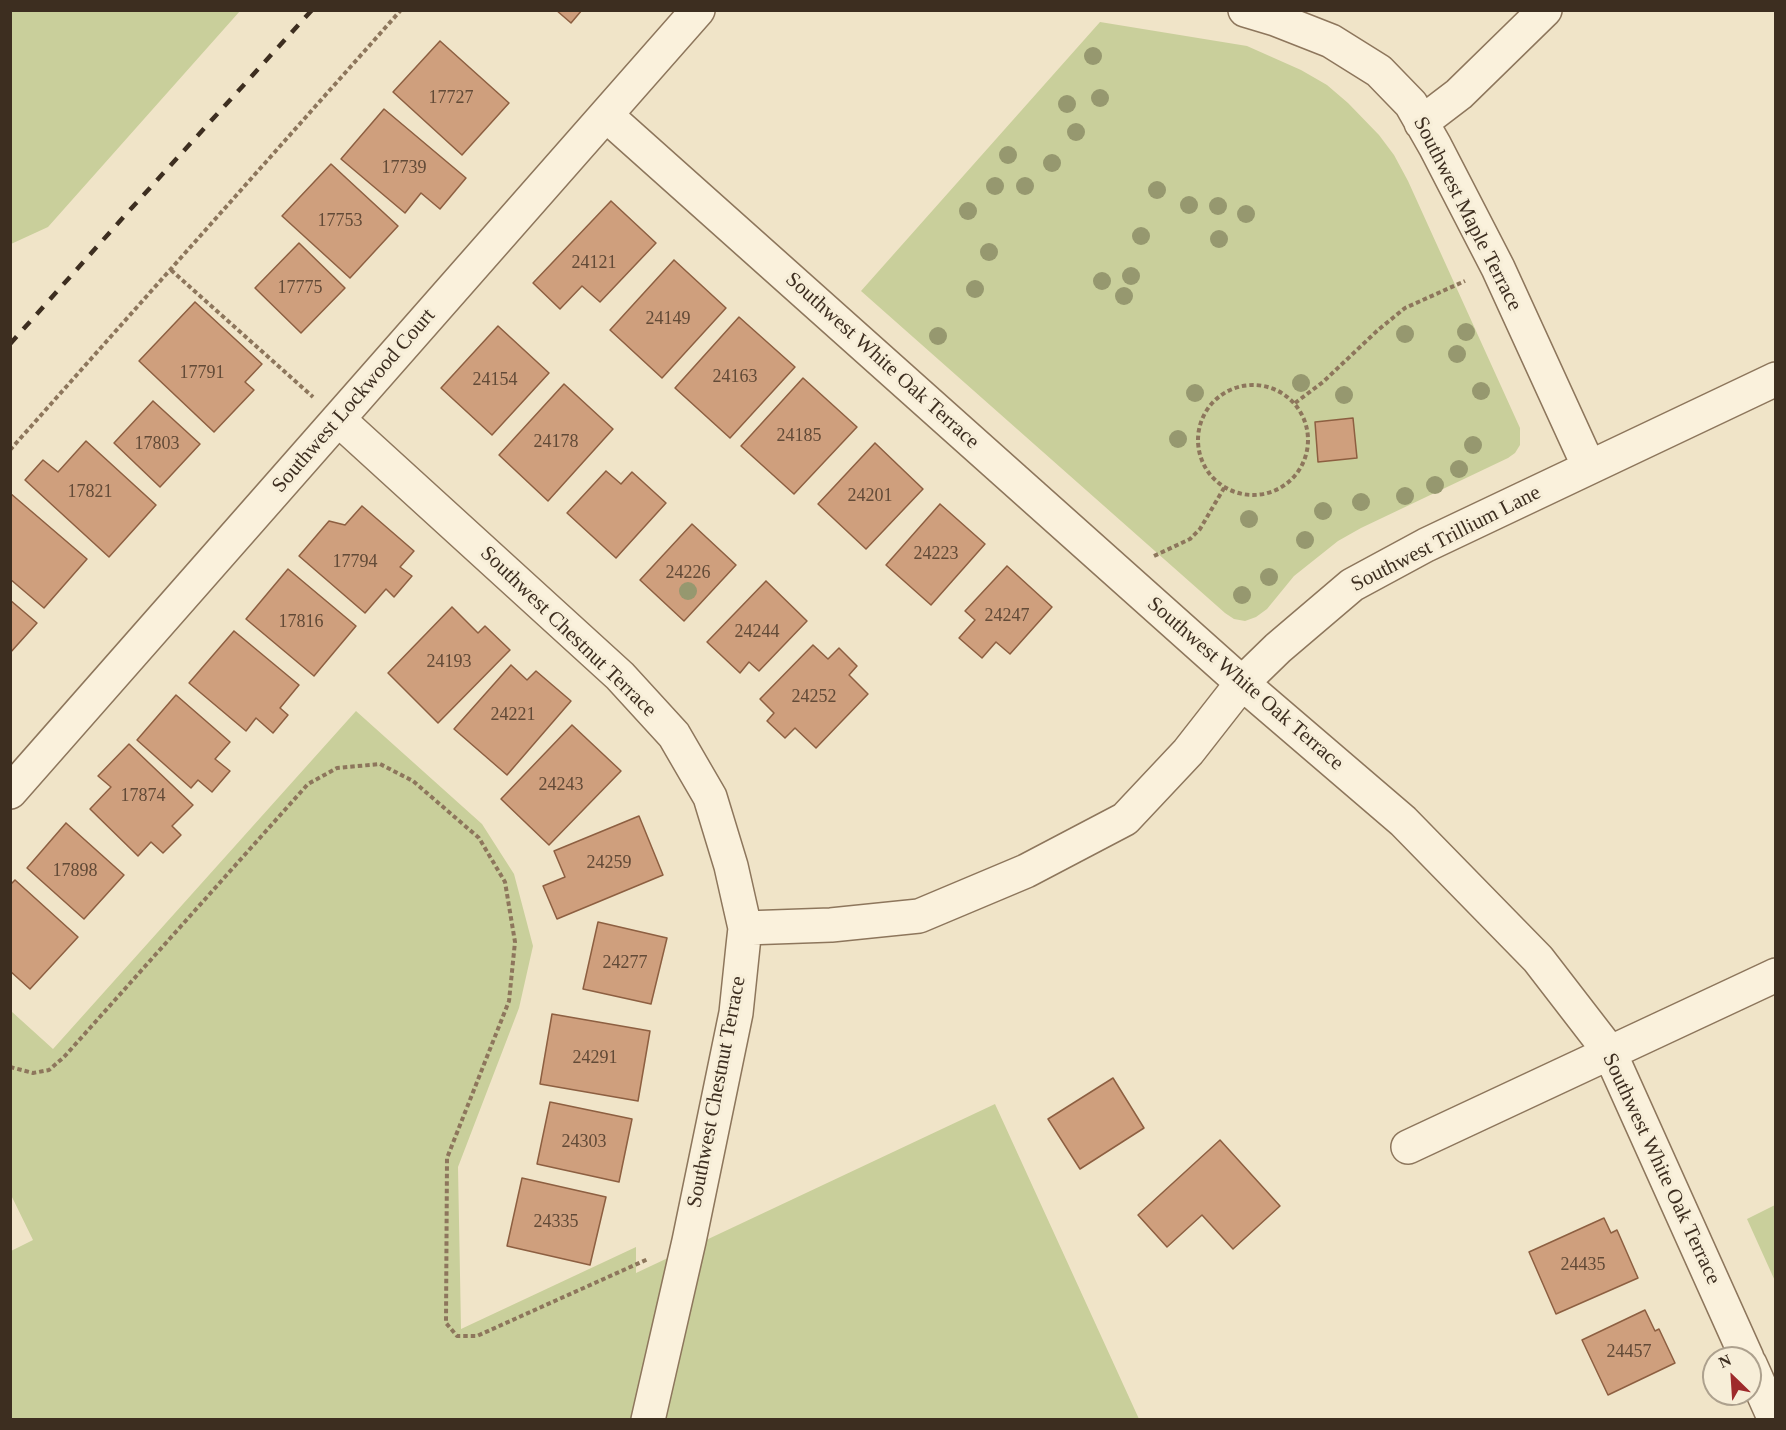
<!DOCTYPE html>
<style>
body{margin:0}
#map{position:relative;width:1786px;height:1430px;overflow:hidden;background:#f0e4c8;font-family:"Times New Roman",serif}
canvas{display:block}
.frame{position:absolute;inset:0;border:12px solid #3d2e20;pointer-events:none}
.north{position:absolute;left:1702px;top:1346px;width:60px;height:60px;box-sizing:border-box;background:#f7eed8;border:2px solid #ada18e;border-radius:50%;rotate:335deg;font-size:16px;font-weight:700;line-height:24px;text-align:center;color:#3d2e20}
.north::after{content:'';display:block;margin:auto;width:21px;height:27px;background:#9e2a2b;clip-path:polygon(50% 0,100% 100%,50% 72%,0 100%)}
</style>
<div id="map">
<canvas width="1786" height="1430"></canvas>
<div class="frame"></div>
<div class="north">N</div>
</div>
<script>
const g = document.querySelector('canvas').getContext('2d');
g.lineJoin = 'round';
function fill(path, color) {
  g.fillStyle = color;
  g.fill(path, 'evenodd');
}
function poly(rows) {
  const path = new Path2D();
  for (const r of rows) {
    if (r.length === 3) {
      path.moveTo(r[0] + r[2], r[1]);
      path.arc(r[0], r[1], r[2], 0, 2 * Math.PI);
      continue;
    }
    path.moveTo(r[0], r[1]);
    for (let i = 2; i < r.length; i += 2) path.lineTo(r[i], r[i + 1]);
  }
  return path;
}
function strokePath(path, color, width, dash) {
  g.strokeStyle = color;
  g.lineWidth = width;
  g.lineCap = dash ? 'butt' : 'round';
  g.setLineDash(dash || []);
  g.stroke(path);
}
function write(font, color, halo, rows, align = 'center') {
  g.font = font + ' "Times New Roman",serif';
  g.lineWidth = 6;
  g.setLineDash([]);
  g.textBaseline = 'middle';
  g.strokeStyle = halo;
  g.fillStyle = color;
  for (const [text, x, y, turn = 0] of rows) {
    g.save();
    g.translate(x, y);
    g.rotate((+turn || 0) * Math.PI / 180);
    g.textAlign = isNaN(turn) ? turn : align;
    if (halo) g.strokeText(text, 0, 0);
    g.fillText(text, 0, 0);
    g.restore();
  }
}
fill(poly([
 [10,11,240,11,48,227,11,244],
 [1100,22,1247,46,1301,70,1327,85,1348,103,1379,135,1394,155,1408,181,1520,428,1520,445,1515,453,1508,458,1361,528,1338,541,1294,576,1267,609,1256,617,1245,621,1234,619,1225,613,861,291],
 [356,711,482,824,514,874,533,946,519,1008,458,1167,461,1329,636,1247,636,1273,995,1104,1139,1419,11,1419,11,1251,33,1240,11,1195,11,1011,53,1049],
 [1775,1205,1775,1281,1747,1219]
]), '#c9cf9b');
const building = poly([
 [556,10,582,10,571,23,556,10],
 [440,41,509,103,462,155,393,92,440,41],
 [384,109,466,178,440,209,421,193,405,213,341,159,384,109],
 [331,164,398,226,350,278,282,216,331,164],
 [611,201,656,243,600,302,582,286,560,309,533,283,611,201],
 [299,243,345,288,301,333,255,288,299,243],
 [674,260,726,308,662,378,610,330,674,260],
 [195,302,262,364,245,382,254,390,214,432,139,361,195,302],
 [739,317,795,367,730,438,675,388,739,317],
 [498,326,549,373,492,435,441,388,498,326],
 [803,378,857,427,794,494,741,446,803,378],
 [564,384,613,429,548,501,499,455,564,384],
 [153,401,200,444,160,487,114,443,153,401],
 [1353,418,1357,458,1318,462,1315,422,1353,418],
 [86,441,156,505,109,557,25,480,43,460,58,472,86,441],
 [875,443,923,489,866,549,818,504,875,443],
 [606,471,621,484,632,472,666,503,616,558,567,513,606,471],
 [10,493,87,559,44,608,10,579,10,493],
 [940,504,985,544,931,605,886,565,940,504],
 [362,506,414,551,400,567,412,576,394,597,386,589,365,613,299,556,329,521,345,525,362,506],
 [692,524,736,565,684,621,640,580,692,524],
 [1007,566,1052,607,1010,654,996,642,982,658,959,638,975,620,965,611,1007,566],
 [288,569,356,626,314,676,246,619,288,569],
 [766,581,807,621,759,671,749,662,740,673,707,642,766,581],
 [10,600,37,623,10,653,10,600],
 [452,607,478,633,485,626,510,650,438,723,388,673,452,607],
 [234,631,299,685,280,708,288,715,273,733,256,718,246,731,189,683,234,631],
 [813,645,828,659,839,648,857,666,849,675,868,694,816,748,795,728,785,738,767,721,774,713,760,699,813,645],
 [511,665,527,680,536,671,571,701,507,775,454,729,511,665],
 [176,695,230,742,215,759,230,771,212,792,198,780,191,788,137,740,176,695],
 [572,725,621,771,549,845,501,799,572,725],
 [129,744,193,805,172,826,181,835,163,853,151,842,138,856,90,809,111,787,98,776,129,744],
 [639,816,663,875,557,919,543,886,565,877,554,851,639,816],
 [66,823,124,875,84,919,27,868,66,823],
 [15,880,78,937,30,989,10,971,10,885,15,880],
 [598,922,667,938,651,1004,583,989,598,922],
 [552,1014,650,1031,638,1101,540,1084,552,1014],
 [1113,1078,1144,1128,1080,1169,1048,1119,1113,1078],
 [550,1102,632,1119,619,1182,537,1164,550,1102],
 [1220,1140,1280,1206,1233,1249,1202,1215,1167,1247,1138,1215,1220,1140],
 [522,1178,606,1197,590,1265,507,1246,522,1178],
 [1604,1218,1611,1233,1617,1230,1638,1278,1556,1314,1529,1252,1604,1218],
 [1645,1310,1655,1331,1659,1329,1675,1363,1608,1395,1582,1340,1645,1310]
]);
fill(building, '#cf9f7d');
strokePath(building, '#8d5f41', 1.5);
const minor = poly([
 [1245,10,1275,19,1331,41,1379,71,1411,104,1435,146,1498,268,1589,467],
 [606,115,1242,683,1403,821,1538,959,1609,1051,1747,1358],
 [1421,123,1459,94,1545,10],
 [338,419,620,676,674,735,710,797,731,866,745,928,743,946,736,1013,689,1241,648,1420],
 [10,792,698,10],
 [745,928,831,925,919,916,1026,871,1125,819,1188,752,1242,683,1278,648,1352,585,1426,545,1776,379],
 [1408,1147,1776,975],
 [1750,1364,1775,1420]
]);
strokePath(minor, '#8d765c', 36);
strokePath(poly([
 [171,270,313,397],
 [1253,440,55],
 [1295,403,1323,382,1378,330,1405,308,1465,281],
 [10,450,401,10],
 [1154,556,1190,539,1200,529,1224,488],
 [10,1067,33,1073,49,1070,64,1057,308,784,337,768,380,764,413,781,479,838,505,882,515,942,509,1001,447,1158,446,1323,457,1336,477,1336,648,1259]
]), '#8d765c', 4, [4.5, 3]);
strokePath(minor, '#faf1dc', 33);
strokePath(poly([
 [10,344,128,212,312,10]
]), '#3d2e20', 4.5, [10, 10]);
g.fillStyle = '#96986f';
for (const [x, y] of [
 [1093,56],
 [1100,98],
 [1067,104],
 [1076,132],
 [1008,155],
 [1052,163],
 [995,186],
 [1025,186],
 [1157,190],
 [1189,205],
 [1218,206],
 [968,211],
 [1246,214],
 [1141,236],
 [1219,239],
 [989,252],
 [1131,276],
 [1102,281],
 [975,289],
 [1124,296],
 [1466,332],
 [1405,334],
 [938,336],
 [1457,354],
 [1301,383],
 [1481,391],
 [1195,393],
 [1344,395],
 [1178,439],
 [1473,445],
 [1459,469],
 [1435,485],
 [1405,496],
 [1361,502],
 [1323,511],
 [1249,519],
 [1305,540],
 [1269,577],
 [688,591],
 [1242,595]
]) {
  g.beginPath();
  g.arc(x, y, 9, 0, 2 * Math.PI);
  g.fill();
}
write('18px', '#624a37', null, [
 ["17727",451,98],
 ["17739",404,168],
 ["17753",340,221],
 ["24121",594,263],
 ["17775",300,288],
 ["24149",668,319],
 ["17791",202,373],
 ["24163",735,377],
 ["24154",495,380],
 ["24185",799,436],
 ["24178",556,442],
 ["17803",157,444],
 ["17821",90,492],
 ["24201",870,496],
 ["24223",936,554],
 ["17794",355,562],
 ["24226",688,573],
 ["24247",1007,616],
 ["17816",301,622],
 ["24244",757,632],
 ["24193",449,662],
 ["24252",814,697],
 ["24221",513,715],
 ["24243",561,785],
 ["17874",143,796],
 ["24259",609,863],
 ["17898",75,871],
 ["24277",625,963],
 ["24291",595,1058],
 ["24303",584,1142],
 ["24335",556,1222],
 ["24435",1583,1265],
 ["24457",1629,1352]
]);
write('21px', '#3d2e20', '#f7eed8', [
 ["Southwest Maple Terrace",1467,214,63],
 ["Southwest White Oak Terrace",882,361,42],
 ["Southwest Lockwood Court",354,401,-49],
 ["Southwest Trillium Lane",1446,539,-27],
 ["Southwest Chestnut Terrace",568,632,44],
 ["Southwest White Oak Terrace",1245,684,41],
 ["Southwest Chestnut Terrace",717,1092,-79],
 ["Southwest White Oak Terrace",1661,1169,65]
]);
</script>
